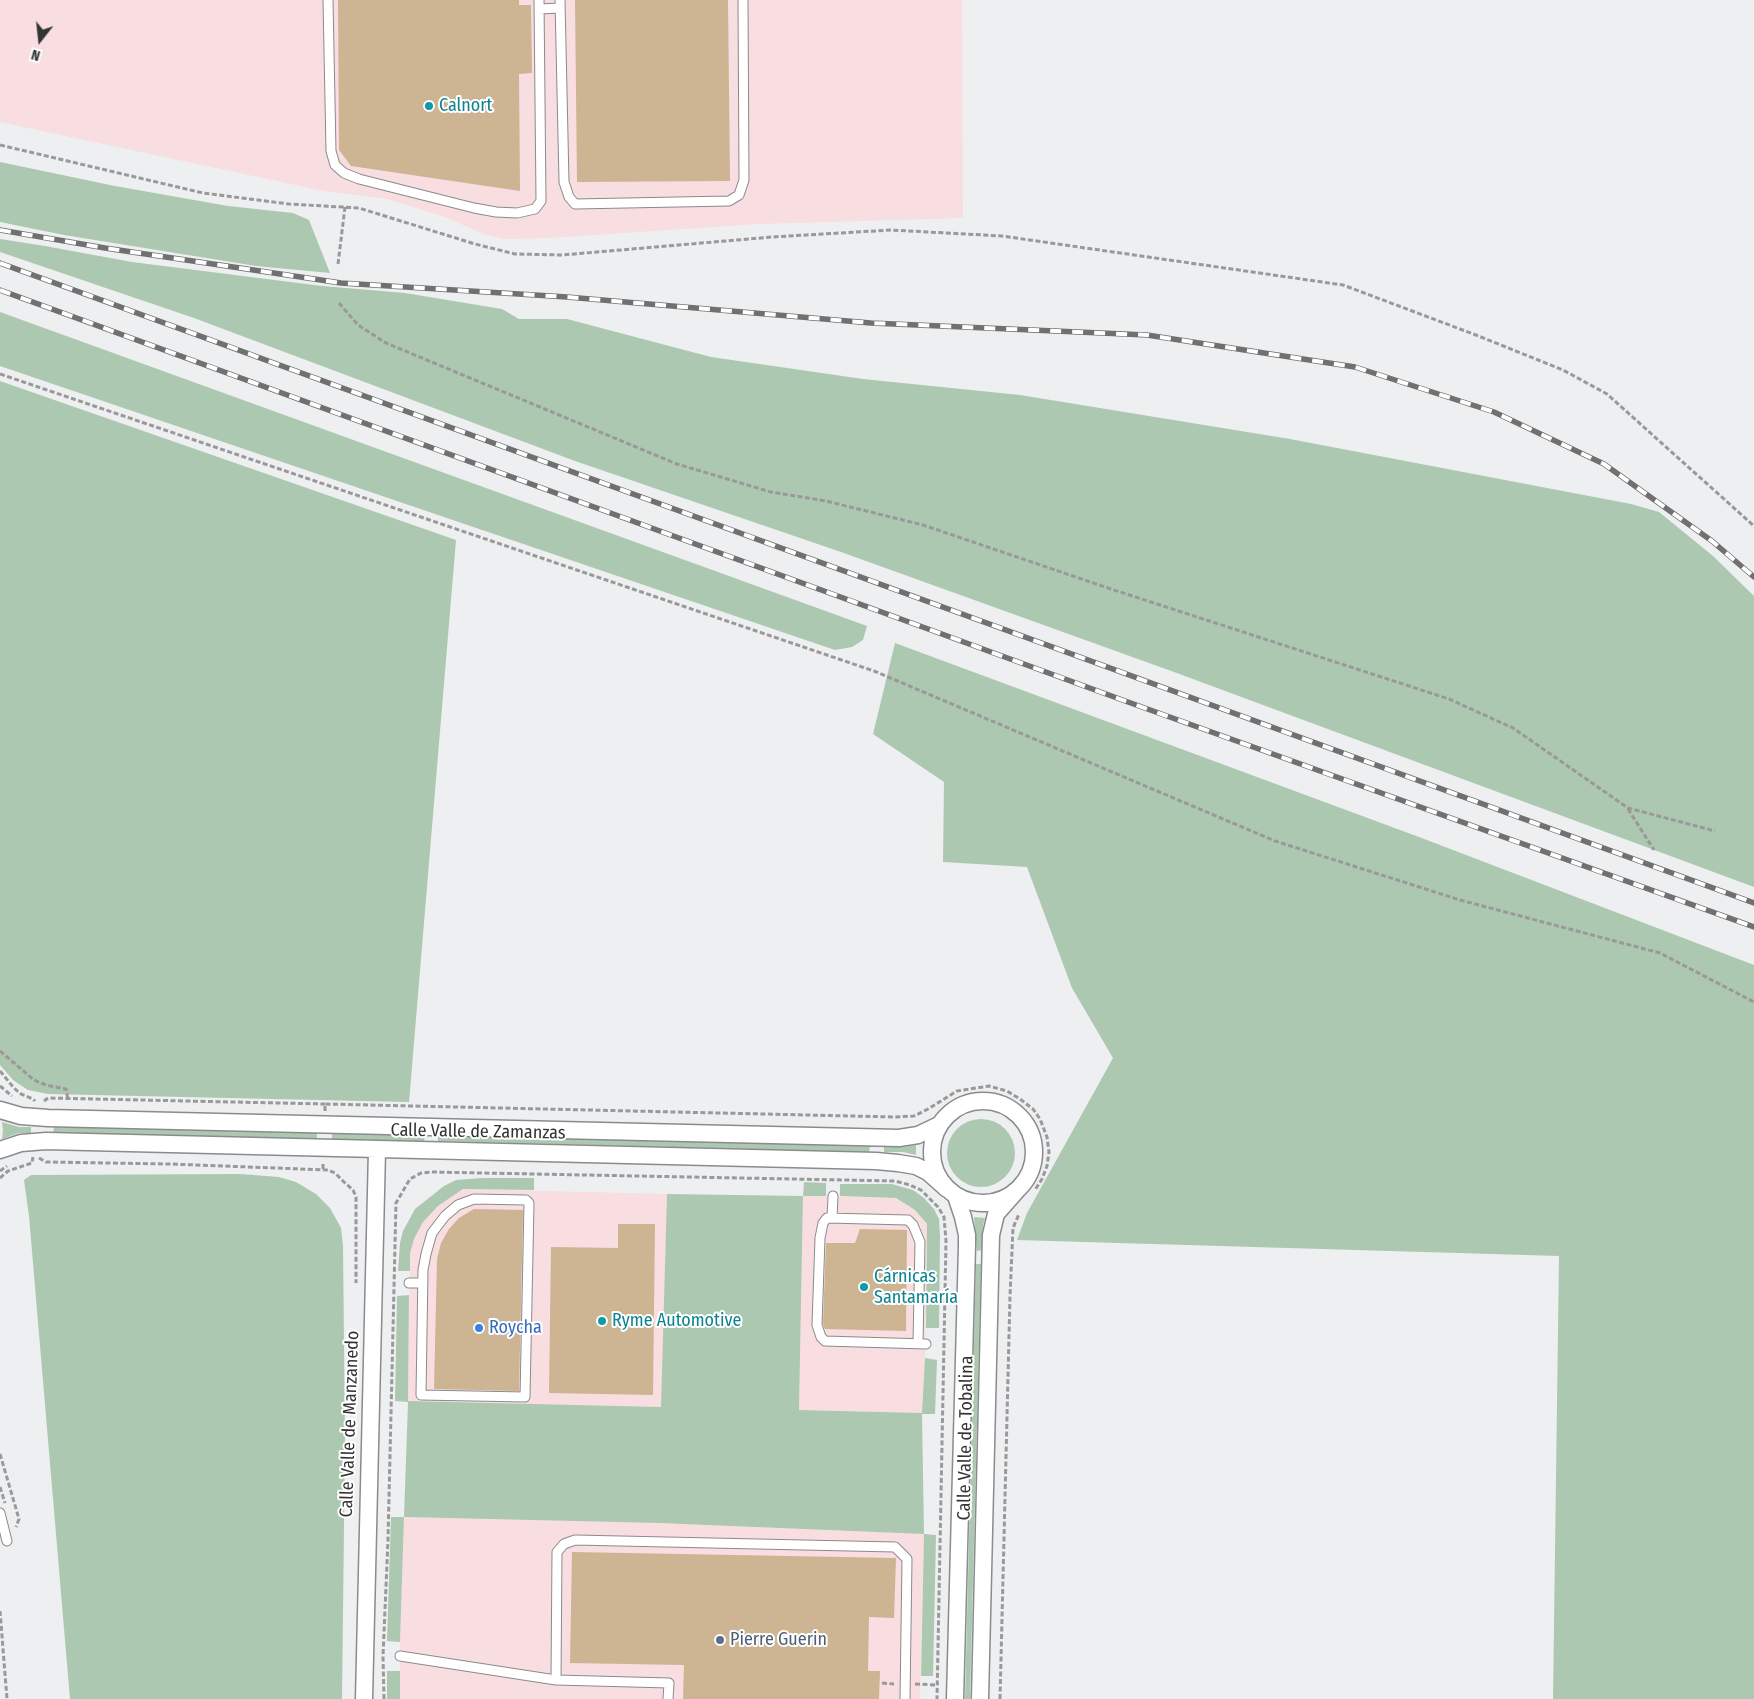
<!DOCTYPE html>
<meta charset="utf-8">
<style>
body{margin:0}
#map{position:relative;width:1754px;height:1699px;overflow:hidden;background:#eeeff0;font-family:"Fira Sans Condensed",sans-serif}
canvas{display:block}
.north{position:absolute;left:15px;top:15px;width:50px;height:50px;-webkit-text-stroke:4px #fff;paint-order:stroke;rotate:196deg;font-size:14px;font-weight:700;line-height:20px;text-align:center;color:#343435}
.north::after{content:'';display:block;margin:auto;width:18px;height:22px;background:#343435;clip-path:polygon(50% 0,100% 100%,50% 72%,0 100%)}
</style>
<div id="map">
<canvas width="1754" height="1699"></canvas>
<div class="north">N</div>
</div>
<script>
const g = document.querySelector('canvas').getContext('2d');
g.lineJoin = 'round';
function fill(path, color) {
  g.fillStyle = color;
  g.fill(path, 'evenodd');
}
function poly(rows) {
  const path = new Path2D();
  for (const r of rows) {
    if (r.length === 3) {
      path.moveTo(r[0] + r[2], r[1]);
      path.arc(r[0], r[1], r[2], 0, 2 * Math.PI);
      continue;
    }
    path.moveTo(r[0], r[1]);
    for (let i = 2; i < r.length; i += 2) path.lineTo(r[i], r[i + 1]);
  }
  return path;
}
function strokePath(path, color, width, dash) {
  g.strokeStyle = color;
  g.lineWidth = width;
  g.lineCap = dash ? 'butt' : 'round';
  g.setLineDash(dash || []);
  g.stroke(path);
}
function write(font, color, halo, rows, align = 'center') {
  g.font = font + ' "Fira Sans Condensed",sans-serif';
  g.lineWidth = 4;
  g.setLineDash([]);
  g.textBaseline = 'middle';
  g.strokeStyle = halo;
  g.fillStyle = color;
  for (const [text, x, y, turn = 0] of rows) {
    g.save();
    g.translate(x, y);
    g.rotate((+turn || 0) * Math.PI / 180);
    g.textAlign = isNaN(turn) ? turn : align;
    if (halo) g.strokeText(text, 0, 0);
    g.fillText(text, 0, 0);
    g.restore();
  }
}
fill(poly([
 [0,0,962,0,963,218,758,224,549,238,505,239,486,235,442,216,387,199,324,191,0,122],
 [463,1189,667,1194,662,1407,408,1401,410,1253,414,1239,423,1222,438,1206],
 [803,1196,896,1198,915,1210,927,1225,925,1358,922,1413,799,1410],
 [404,1517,659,1523,924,1534,920,1699,400,1699,400,1642]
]), '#f8dde1');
fill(poly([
 [0,162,115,186,228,206,293,213,309,220,330,273,256,266,64,235,0,222],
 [0,239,45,246,132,262,322,286,405,293,502,309,519,319,567,319,711,357,863,379,1020,395,1290,439,1631,504,1659,512,1713,556,1754,596,1754,887,1174,672,841,552,575,461,194,318,0,252],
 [0,312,867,626,863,640,852,647,835,650,0,366],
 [0,381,456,540,409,1102,48,1094,28,1090,13,1080,0,1065],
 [895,643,1419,837,1754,965,1754,1699,1553,1699,1559,1256,1017,1240,1027,1213,1113,1058,1072,988,1027,867,943,862,944,782,873,734],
 [981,1153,34],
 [2,1122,19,1127,31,1127,31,1133,19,1133,2,1139,3,1130],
 [54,1127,317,1133,317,1139,53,1133],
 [332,1133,425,1135,424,1141,332,1139],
 [438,1135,870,1146,869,1152,438,1141],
 [916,1145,916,1155,903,1152,884,1152,884,1146,903,1147],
 [240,1174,279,1177,296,1182,316,1194,330,1208,341,1228,343,1246,345,1439,342,1699,70,1699,29,1216,24,1180,31,1175],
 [482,1178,534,1178,534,1190,463,1189,438,1206,423,1222,414,1239,410,1253,410,1271,398,1271,400,1243,403,1231,415,1209,444,1186,456,1180],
 [804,1182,826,1183,826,1196,803,1196,799,1410,922,1413,925,1358,937,1360,935,1414,922,1414,924,1534,936,1535,933,1676,921,1676,924,1534,659,1523,404,1517,400,1642,387,1641,391,1517,404,1517,408,1402,395,1401,397,1296,409,1295,408,1401,661,1407,667,1194,803,1196],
 [840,1184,892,1184,902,1187,913,1190,924,1198,934,1209,939,1219,940,1236,939,1328,926,1328,927,1224,915,1210,896,1198,840,1196],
 [974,1217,985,1218,983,1225,982,1250,977,1251],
 [976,1264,981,1264,970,1699,965,1699],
 [387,1671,400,1671,400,1699,387,1699]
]), '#adc8b0');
fill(poly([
 [338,0,519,0,519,5,531,5,532,73,519,74,520,191,351,166,339,150],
 [575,0,728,0,730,181,577,182],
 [474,1209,523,1210,519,1391,434,1389,437,1259,441,1243,449,1229,459,1218],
 [618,1224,655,1224,653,1395,549,1393,551,1247,618,1248],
 [860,1229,907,1230,906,1331,825,1329,823,1324,826,1243,855,1243],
 [572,1552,896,1558,894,1618,869,1617,868,1671,880,1671,879,1699,683,1699,684,1665,570,1663]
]), '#cdb492');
const lane = poly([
 [328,0,331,151,335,165,344,173,359,179,474,208,496,212,517,213,535,209,541,201,539,0],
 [560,0,564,182,569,197,575,204,729,201,739,195,744,180,743,0],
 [539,9,560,8],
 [474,1199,526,1200,529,1203,525,1397,421,1395,423,1270,426,1254,432,1233,445,1216,458,1205,474,1199],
 [832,1218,833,1196],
 [409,1283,423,1283],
 [918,1343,920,1242,913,1225,908,1220,827,1218,823,1223,820,1238,817,1325,821,1337,825,1341,926,1344],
 [0,1513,7,1541],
 [400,1656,556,1680,669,1683,668,1699],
 [556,1680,557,1552,564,1544,575,1540,895,1547,907,1559,905,1699]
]);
const street = poly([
 [983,1152,51],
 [0,1110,21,1116,48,1118,899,1138,918,1135,939,1125],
 [0,1150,21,1143,46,1141,876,1161,898,1163,916,1166,928,1172,947,1189],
 [364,1699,377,1150],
 [955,1699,967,1246,967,1235,963,1217,956,1196],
 [980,1699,991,1235,996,1214,1019,1188]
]);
strokePath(lane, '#8a8b8c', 11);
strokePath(street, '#8a8b8c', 19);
strokePath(poly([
 [0,145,203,193,289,204,359,208,475,244,515,254,562,255,772,237,891,230,1002,236,1343,285,1476,335,1563,370,1607,394,1754,526],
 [338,264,345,207],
 [339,303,358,325,386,343,677,464,771,492,826,501,923,525,1111,589,1449,699,1513,728,1628,808,1715,831],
 [0,374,874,671,1275,841,1460,900,1660,953,1754,1002],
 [1628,809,1654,850],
 [0,1051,34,1080,46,1085,66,1089,68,1100],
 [0,1071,14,1088,21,1094,33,1099,35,1101],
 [0,1086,12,1096],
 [44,1101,48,1098,325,1104],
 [325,1111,325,1104,895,1117,914,1116,928,1109,957,1091,989,1086,1007,1091,1020,1099,1033,1109,1040,1119,1047,1137,1049,1152,1047,1166,1042,1179,1035,1190],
 [39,1158,46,1162,170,1164,328,1170,335,1173,344,1182,353,1190,356,1197,356,1283],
 [323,1169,323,1162],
 [0,1171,7,1166],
 [0,1178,8,1171,32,1163,33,1157],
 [0,1454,19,1519,16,1527],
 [0,1487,5,1503],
 [0,1611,7,1699],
 [882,1683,894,1684],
 [915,1684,937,1685],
 [384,1699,383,1656,388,1540,396,1203,410,1179,421,1173,431,1172,895,1181,910,1185,921,1190,938,1207,944,1217,946,1241,937,1699],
 [1000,1699,1010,1296,1013,1228,1019,1214]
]), '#99999a', 3, [5, 2.5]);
strokePath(lane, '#fff', 9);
strokePath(street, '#fff', 16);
const rail = poly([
 [0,230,105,248,341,283,567,297,871,323,1147,335,1355,367,1494,412,1604,464,1712,541,1754,577],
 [0,263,1754,903],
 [0,290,1128,702,1754,927]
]);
strokePath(rail, '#707071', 5.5);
strokePath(rail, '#fff', 4, [11]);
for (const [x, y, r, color] of [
 [429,106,5,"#0f9aa8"],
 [864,1287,5,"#0f9aa8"],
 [602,1321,5,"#0f9aa8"],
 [479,1328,5,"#3f7fe0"],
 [720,1640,5,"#5c6f8a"]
]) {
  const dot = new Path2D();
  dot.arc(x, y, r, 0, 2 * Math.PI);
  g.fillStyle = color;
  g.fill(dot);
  strokePath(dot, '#fff', 2);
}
write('18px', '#0d838f', '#fff', [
 ["Calnort",439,106],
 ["Cárnicas",874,1277],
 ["Santamaría",874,1298],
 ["Ryme Automotive",612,1321]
], 'left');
write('18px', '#343435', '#fff', [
 ["Calle Valle de Zamanzas",478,1132,1],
 ["Calle Valle de Manzanedo",350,1424,-88],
 ["Calle Valle de Tobalina",966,1438,-89]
]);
write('18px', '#366cbe', '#fff', [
 ["Roycha",489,1328]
], 'left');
write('18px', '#4e5e75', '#fff', [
 ["Pierre Guerin",730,1640]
], 'left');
</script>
